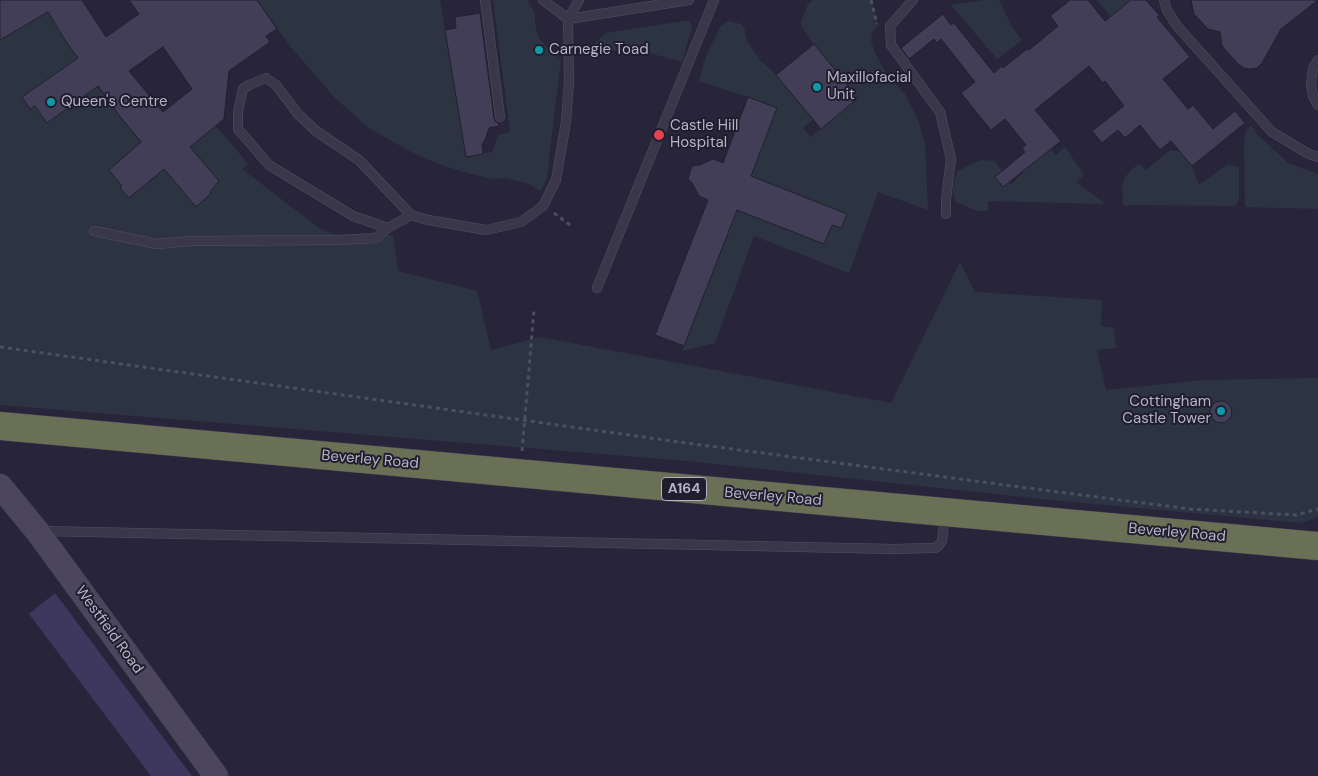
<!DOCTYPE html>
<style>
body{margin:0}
canvas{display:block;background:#28243a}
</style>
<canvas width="1318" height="776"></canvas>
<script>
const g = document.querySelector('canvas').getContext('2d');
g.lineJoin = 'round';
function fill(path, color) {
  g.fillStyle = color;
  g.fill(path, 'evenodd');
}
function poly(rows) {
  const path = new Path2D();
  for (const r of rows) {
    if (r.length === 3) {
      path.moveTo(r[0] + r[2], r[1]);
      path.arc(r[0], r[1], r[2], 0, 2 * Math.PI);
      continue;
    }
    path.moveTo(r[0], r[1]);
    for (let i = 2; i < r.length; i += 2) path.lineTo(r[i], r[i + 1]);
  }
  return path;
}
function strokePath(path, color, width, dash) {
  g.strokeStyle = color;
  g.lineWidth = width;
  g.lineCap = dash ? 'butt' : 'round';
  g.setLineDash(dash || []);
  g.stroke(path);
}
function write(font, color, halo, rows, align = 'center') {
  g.font = font + ' "DM Sans",sans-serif';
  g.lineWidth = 4;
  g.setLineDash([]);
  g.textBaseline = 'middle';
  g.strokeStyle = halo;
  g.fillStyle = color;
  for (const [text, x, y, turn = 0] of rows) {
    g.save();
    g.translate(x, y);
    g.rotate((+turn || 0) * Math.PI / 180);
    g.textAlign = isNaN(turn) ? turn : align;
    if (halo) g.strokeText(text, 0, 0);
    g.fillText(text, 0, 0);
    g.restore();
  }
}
fill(poly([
 [257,0,440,0,462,132,483,154,492,152,498,135,510,132,493,0,527,0,535,14,535,24,538,36,543,43,561,59,547,177,541,191,527,183,504,178,492,179,460,171,436,163,411,152,369,128,335,98,320,81,290,46],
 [813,0,871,0,878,25,872,33,871,41,875,53,887,75,905,94,918,120,925,144,928,210,878,192,849,273,754,236,715,343,682,351,737,210,824,244,832,225,841,228,846,214,751,176,777,108,748,97,699,81,707,53,721,26,728,21,741,24,744,27,747,41,759,59,776,75,813,120,803,128,811,137,858,98,814,44,802,28,801,22,808,4],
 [984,0,999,0,1012,27,1022,40,997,59,951,5],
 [1097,0,1131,0,1111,17],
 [48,12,78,58,22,98,30,109,35,106,47,122,98,86,122,119,141,142,122,186,120,187,129,198,164,169,196,207,211,193,210,192,219,181,190,147,215,126,221,131,248,164,242,169,319,228,339,237,393,235,398,271,477,291,491,350,540,337,891,403,960,262,975,292,1102,300,1101,326,1114,328,1116,348,1097,350,1106,390,1204,380,1318,378,1318,517,1301,523,1051,500,687,461,0,405,0,40],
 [684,21,690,21,692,27,682,62,631,48,595,54,595,43,606,33],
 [1251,125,1257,134,1288,163,1318,174,1318,209,1245,207,1244,142,1246,131],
 [1065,147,1084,175,1076,182,1106,204,988,201,988,211,977,211,956,202,953,191,954,181,958,171,974,163,982,160,995,161,1005,175,1004,177,1011,184,1018,178,1024,171,1051,149,1056,155],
 [1170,150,1181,152,1192,166,1199,185,1228,164,1239,167,1239,199,1235,206,1123,205,1122,187,1125,177,1133,168,1140,164,1146,170]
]), '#2c3442');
fill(poly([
 [55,593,192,776,151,776,29,614]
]), '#3e375e');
const building = poly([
 [0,0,82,0,106,37,139,14,129,0,257,0,277,29,266,36,270,42,229,71,224,119,190,147,219,181,210,192,211,193,196,207,164,169,129,198,120,188,122,186,109,170,141,142,122,119,98,86,47,123,35,106,30,109,22,97,78,58,65,40,48,12,0,40,0,0],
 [163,47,192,89,163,112,129,71,163,47],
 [1070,0,1088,0,1105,21,1131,0,1146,0,1159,15,1157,17,1190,57,1163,79,1188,109,1193,105,1213,129,1235,111,1245,123,1192,166,1171,141,1160,150,1140,125,1125,138,1118,130,1102,143,1092,131,1124,106,1105,81,1103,83,1089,66,1035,110,1061,141,1003,187,995,177,1025,152,1022,148,1026,145,1005,119,991,130,981,118,961,93,975,82,941,39,937,43,934,39,909,59,901,48,943,14,951,25,954,23,994,73,1002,66,1003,68,1027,49,1029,50,1058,26,1050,16,1070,0],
 [1191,0,1318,0,1281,29,1262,63,1257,68,1250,69,1244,68,1239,65,1222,46,1220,32,1208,29,1194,14,1191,0],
 [480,13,494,118,495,121,498,123,499,126,489,128,485,140,482,144,483,152,482,153,483,154,466,157,445,30,456,28,455,17,480,13],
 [814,44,858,98,821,129,776,75,814,44],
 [748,97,777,108,751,176,847,214,841,228,832,225,824,244,737,210,684,346,655,335,708,200,699,196,692,183,688,179,689,175,692,166,700,165,713,159,723,163,748,97],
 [1221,412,11]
]);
fill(building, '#433e58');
strokePath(building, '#221f31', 1);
const lane = poly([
 [485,0,500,117],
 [543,0,568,19,689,0],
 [913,0,890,26,891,45,940,112,951,159,946,199,946,214],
 [1164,0,1167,10,1177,26,1272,132,1307,153,1318,157],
 [1318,60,1313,68,1311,84,1313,96,1318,105],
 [411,215,359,160,316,131,298,114,276,85,266,78,249,85,243,89,238,112,238,129,269,165,353,216,388,228,411,215,428,220,486,230,521,222,543,206,556,180,566,122,569,82,568,19,579,0],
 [94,231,157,244,192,241,338,240,376,238,388,228],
 [597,288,714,0],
 [42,531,894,549,929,548,936,548,939,545,942,541,945,515]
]);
const secondary = poly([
 [0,486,37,531,216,776]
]);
const highway = poly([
 [0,426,1318,546]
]);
strokePath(lane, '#535062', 10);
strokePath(secondary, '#413e50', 25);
strokePath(highway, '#434052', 29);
strokePath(poly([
 [871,0,877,24],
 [554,213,570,225],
 [0,347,679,442,1066,493,1190,509,1296,515,1318,509],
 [522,451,534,310]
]), '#4b505e', 3, [4, 4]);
strokePath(lane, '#3b374a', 9);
strokePath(secondary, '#4b465d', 24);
strokePath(highway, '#6a7055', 28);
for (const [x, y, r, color] of [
 [539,50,5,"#0f9aa8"],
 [817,87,5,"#0f9aa8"],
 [51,102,5,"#0f9aa8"],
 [659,135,6,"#e0444e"],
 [1221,411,5,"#0f9aa8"]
]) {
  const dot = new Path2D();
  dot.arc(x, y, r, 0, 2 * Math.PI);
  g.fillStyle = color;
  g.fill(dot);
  strokePath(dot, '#201d2f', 2);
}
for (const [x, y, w] of [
 [684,489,45]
]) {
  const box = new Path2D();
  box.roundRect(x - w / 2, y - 11.5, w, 23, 4);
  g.fillStyle = '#201d2f';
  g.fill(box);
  strokePath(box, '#b7b3c6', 1);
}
write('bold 14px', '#b7b3c6', null, [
 ["A164",684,489]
]);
write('15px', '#b7b3c6', '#201d2f', [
 ["Carnegie Toad",549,50],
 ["Maxillofacial",827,78],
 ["Unit",827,95],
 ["Queen's Centre",61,102],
 ["Castle Hill",670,126],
 ["Hospital",670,143],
 ["Cottingham",1211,402,"right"],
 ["Castle Tower",1211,419,"right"]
], 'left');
write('15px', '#b7b3c6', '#201d2f', [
 ["Beverley Road",370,460,5],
 ["Beverley Road",773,497,5],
 ["Beverley Road",1177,533,5],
 ["Westfield Road",109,630,54]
]);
</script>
